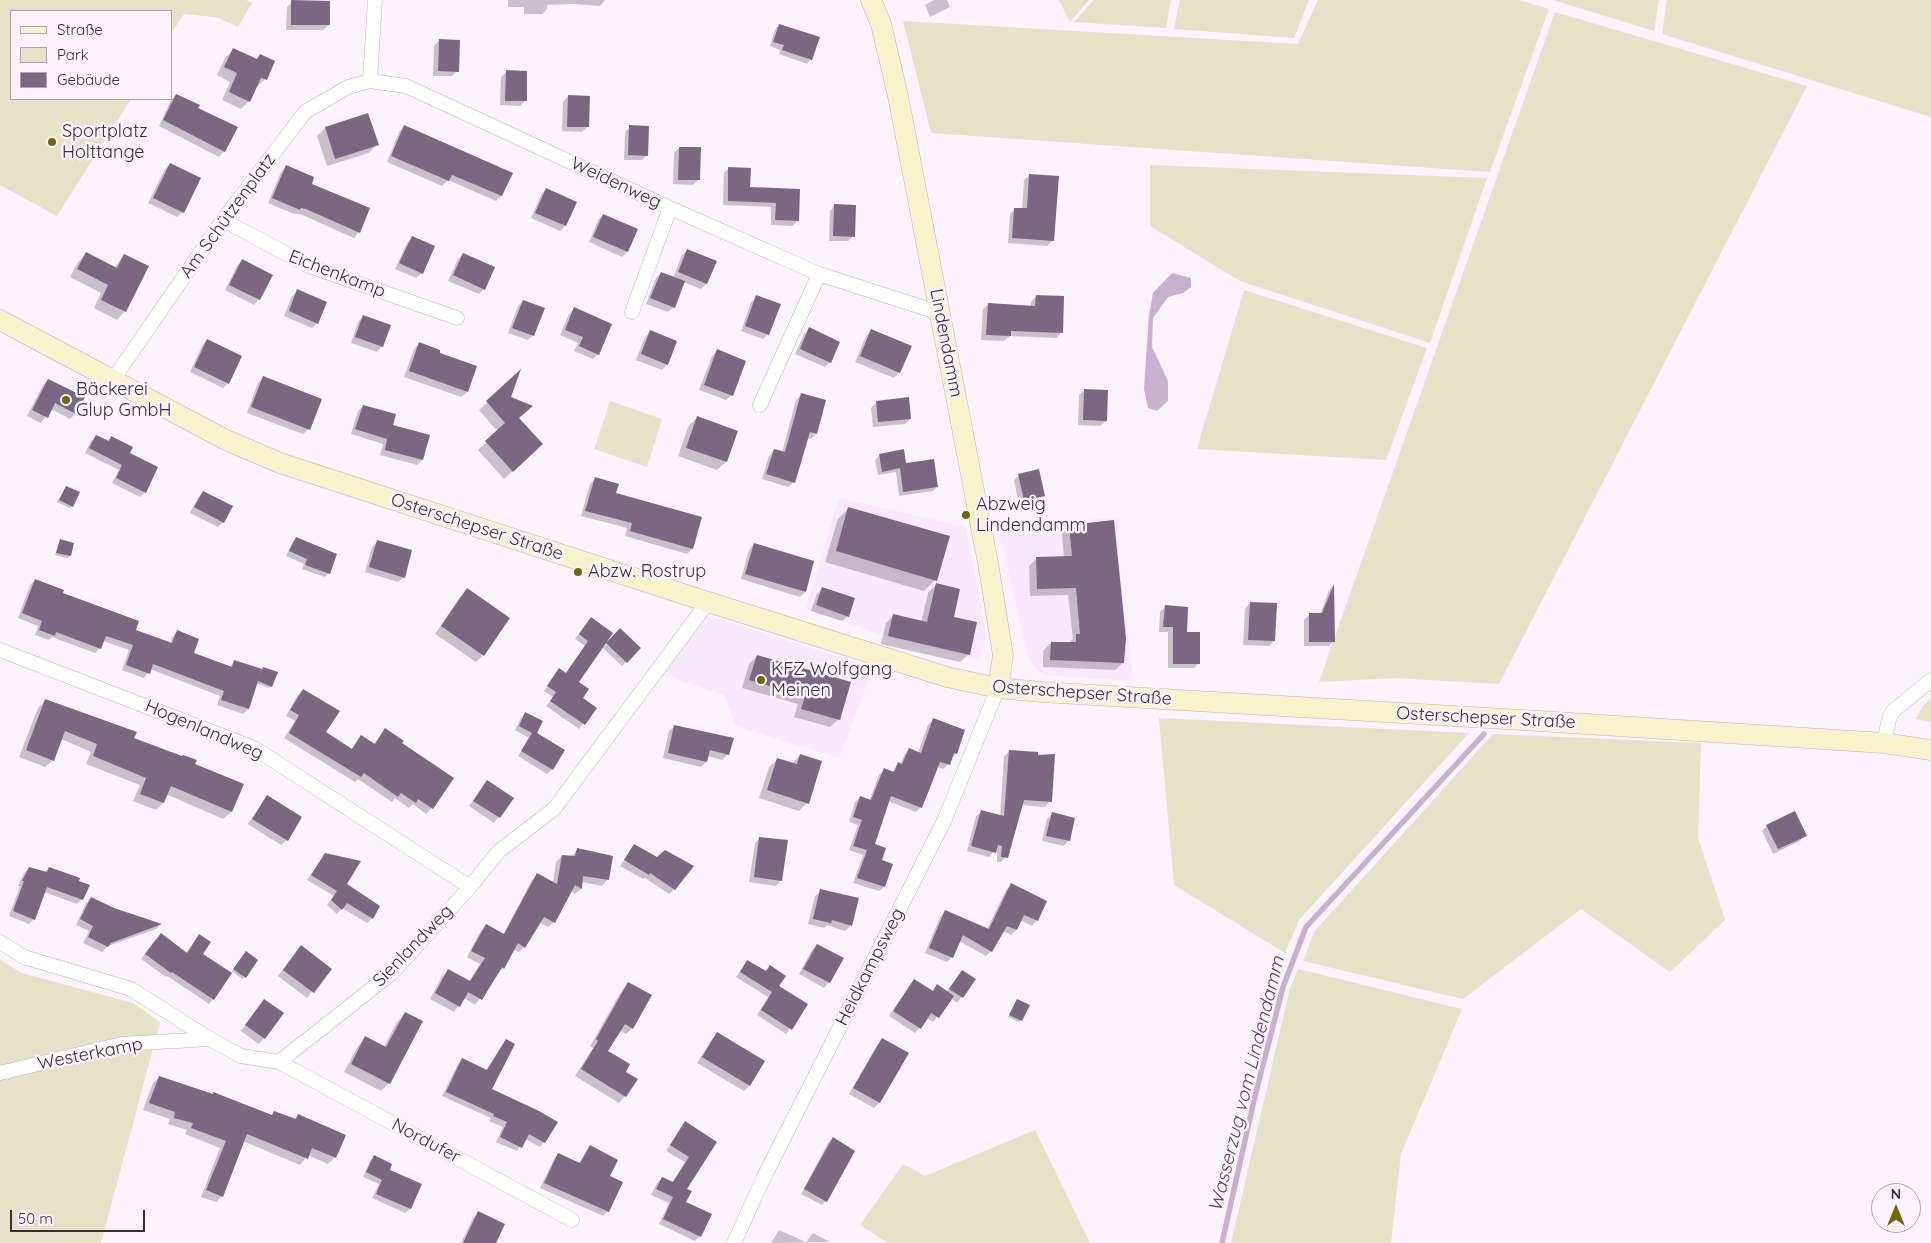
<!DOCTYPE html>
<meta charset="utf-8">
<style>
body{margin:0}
#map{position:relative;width:1931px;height:1243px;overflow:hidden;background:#faf2fd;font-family:Quicksand,sans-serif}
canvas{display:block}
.legend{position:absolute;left:10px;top:10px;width:162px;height:90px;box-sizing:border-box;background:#faf2fd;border:1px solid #aca5ae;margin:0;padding:6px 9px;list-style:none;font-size:15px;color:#363138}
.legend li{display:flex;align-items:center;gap:10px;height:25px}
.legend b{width:25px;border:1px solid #aca5ae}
.north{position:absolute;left:1871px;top:1183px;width:50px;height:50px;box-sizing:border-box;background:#faf2fd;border:1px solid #aca5ae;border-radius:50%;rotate:0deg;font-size:14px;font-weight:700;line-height:20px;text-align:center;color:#363138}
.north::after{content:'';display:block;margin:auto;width:18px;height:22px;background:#716800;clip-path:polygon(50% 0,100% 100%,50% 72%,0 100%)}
.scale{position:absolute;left:10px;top:1210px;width:135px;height:22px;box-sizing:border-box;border:2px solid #363138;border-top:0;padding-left:6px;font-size:15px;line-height:18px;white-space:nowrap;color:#363138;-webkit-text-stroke:4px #faf2fd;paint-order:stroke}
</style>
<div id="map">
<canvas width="1931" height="1243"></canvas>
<ul class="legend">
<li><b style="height:6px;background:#f7f3cb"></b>Straße</li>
<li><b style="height:14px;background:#e4e2c7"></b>Park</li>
<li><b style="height:14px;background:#7b6782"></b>Gebäude</li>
</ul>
<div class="north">N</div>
<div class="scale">50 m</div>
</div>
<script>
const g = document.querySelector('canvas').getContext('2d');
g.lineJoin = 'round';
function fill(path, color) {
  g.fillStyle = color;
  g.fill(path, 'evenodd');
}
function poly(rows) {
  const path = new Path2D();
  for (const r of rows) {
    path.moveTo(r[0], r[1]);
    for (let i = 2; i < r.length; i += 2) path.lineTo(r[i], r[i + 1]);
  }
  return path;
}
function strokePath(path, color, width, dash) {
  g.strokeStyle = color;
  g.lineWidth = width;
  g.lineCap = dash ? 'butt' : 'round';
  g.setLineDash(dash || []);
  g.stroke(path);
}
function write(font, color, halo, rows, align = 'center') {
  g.font = font + ' Quicksand,sans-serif';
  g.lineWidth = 5;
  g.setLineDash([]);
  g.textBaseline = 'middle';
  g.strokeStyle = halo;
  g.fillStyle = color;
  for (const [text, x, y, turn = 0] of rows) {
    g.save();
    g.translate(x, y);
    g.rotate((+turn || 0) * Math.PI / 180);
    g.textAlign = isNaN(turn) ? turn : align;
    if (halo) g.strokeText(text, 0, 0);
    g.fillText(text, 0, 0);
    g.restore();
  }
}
fill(poly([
 [839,498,966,527,986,636,979,660,886,636,806,609],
 [1118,518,1119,563,1134,681,1044,675,1029,661,998,527],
 [706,615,873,668,839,758,736,726,724,695,660,674]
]), '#f7e8fc');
fill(poly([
 [0,0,246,0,252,3,238,27,216,17,184,14,171,34,171,11,11,11,11,99,131,99,57,216,0,185],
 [1059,0,1089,0,1070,22],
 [1094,0,1171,0,1166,28,1074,22],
 [1180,0,1309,0,1294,38,1174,29],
 [1318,0,1519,0,1549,9,1490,172,931,133,903,21,1298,44],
 [1553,0,1659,0,1654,31],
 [1667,0,1931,0,1931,117,1662,34],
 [1555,12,1807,86,1499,684,1395,678,1319,682],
 [1150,165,1487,178,1430,343,1240,281,1150,226],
 [1244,290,1427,348,1386,460,1197,449],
 [610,401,662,419,647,467,594,449],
 [1931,699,1931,722,1916,719,1923,706],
 [1159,718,1469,733,1299,920,1285,953,1174,885],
 [1493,734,1701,743,1698,837,1725,920,1670,972,1581,909,1463,999,1303,961,1314,932],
 [0,960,22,973,133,1003,160,1022,101,1243,0,1243],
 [1298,969,1462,1009,1401,1154,1391,1243,1231,1243,1290,988],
 [1035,1130,1090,1243,888,1243,860,1225,903,1164,925,1176]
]), '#e4e2c7');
fill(poly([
 [1172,273,1191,278,1191,287,1183,293,1168,297,1153,318,1152,347,1168,381,1168,401,1157,411,1148,408,1144,389,1149,315,1153,293]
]), '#c8b1cf');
fill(poly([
 [508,0,605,0,600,6,574,4,547,5,547,9,542,14,524,14,524,7,508,7],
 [934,0,947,0,950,7,930,17,925,5],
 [292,2,329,25,323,30,286,30,287,7],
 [779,25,811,59,807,64,779,54,780,50,770,46,775,30],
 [439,40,457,71,452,76,433,76,434,46],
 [234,49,265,79,257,87,256,87,249,101,241,109,222,100,230,82,217,75,225,58],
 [506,72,525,101,520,106,500,105,501,77],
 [176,95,197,108,224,151,219,157,159,126,171,100],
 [568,96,587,127,582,132,562,131,563,102],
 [368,114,377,144,369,153,327,166,317,136,325,128],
 [404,127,511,173,501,196,496,201,448,180,442,186,387,162,399,132],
 [630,127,647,155,642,160,624,160,625,132],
 [679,148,698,180,693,185,673,184,674,153],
 [170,164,183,212,177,217,148,203,165,169],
 [287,167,310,184,359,232,354,238,300,214,294,214,268,203,281,172],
 [729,168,749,189,798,190,798,221,792,226,771,225,771,207,723,205,724,173],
 [1030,175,1053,241,1047,246,1008,243,1010,214,1015,209,1022,209,1024,180],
 [546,189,575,202,565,226,560,231,531,218,541,195],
 [835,205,854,236,848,241,829,241,830,211],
 [603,215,627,252,622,257,589,242,598,220],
 [412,238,422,273,416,278,395,269,407,243],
 [688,250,715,261,706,284,701,289,683,282,674,307,668,312,646,304,656,278,661,273,673,278,682,255],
 [86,254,114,268,124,255,125,311,117,320,94,308,101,293,70,277,78,262],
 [463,254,484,289,479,294,448,281,458,259],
 [242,261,259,299,254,305,225,290,237,266],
 [298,291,317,323,312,328,284,316,292,296],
 [1036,296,1062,332,1056,338,1010,336,1004,341,981,340,983,309,989,304,1031,307,1031,302],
 [757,297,768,334,763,339,741,331,751,302],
 [523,301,533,335,528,340,508,333,518,306],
 [574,309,598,354,593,359,574,351,578,343,560,335,569,314],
 [363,317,382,346,377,352,351,343,358,322],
 [810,329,830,362,825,367,795,354,804,334],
 [871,331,899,372,894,378,855,362,866,336],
 [650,332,667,364,662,370,636,360,645,337],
 [207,340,228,383,223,388,190,372,202,346],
 [419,344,438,354,475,366,467,392,461,397,404,377,414,349],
 [717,351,732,395,726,400,699,390,712,356],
 [518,374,509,397,533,452,504,479,478,450,498,432,479,410],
 [263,378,309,429,303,434,247,413,258,383],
 [48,380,83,398,75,414,70,419,51,409,41,423,27,416,43,385],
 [1085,390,1106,421,1100,426,1078,425,1079,395],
 [801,395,816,434,811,439,807,438,794,482,788,487,762,479,769,456,774,450,782,453,796,400],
 [877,402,910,419,905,424,873,427,871,408],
 [363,406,391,426,422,460,417,465,380,455,383,444,351,434,358,411],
 [698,417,736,431,726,462,717,470,678,456,689,425],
 [96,436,107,442,111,438,128,454,145,492,140,497,112,483,119,470,85,453,91,441],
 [880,455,905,464,937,487,933,491,899,496,896,472,878,475,875,460],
 [1019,475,1044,495,1038,501,1019,505,1014,480],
 [595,479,614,494,692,549,687,554,625,536,627,528,581,516,590,484],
 [66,487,72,506,70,508,57,502],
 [203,492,223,522,218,527,190,513,198,498],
 [849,508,935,580,924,591,825,562,838,519],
 [1070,526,1123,663,1115,670,1043,667,1043,651,1051,643,1069,643,1073,639,1068,595,1030,596,1029,566,1037,558,1064,557,1062,534],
 [296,538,329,573,325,577,302,569,304,564,286,556,292,543],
 [60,541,70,556,67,558,55,555],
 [377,542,404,577,398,582,365,572,372,547],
 [754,544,805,592,800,597,741,579,749,550],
 [35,580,134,631,170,644,172,637,177,632,192,654,229,668,235,661,262,670,264,668,271,686,269,688,256,683,248,709,243,714,217,705,220,696,150,669,144,678,122,670,129,650,103,641,100,648,95,653,52,637,49,640,35,635,38,626,18,618,30,585],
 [936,585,969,654,960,662,881,644,886,623,894,615,921,622,928,593],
 [1334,585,1334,641,1329,646,1304,646,1304,620,1309,615,1320,615,1329,590],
 [822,589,848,616,842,621,811,611,817,594],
 [467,590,483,655,476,662,435,634,460,597],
 [1250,603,1274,641,1269,646,1243,645,1245,609],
 [1165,607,1186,633,1199,663,1194,668,1168,668,1168,632,1159,632,1160,612],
 [587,623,604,647,620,630,639,648,622,666,602,647,577,682,581,698,595,708,579,729,546,706,553,697,544,691,555,674,565,674,585,646,575,639],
 [757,656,839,719,830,727,794,717,798,704,742,688,749,664],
 [303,691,325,733,351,750,362,737,374,744,385,730,401,744,432,808,426,814,413,804,409,808,395,798,392,802,358,779,355,782,284,738,295,721,286,716,297,696],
 [46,700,242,785,231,812,223,819,166,794,163,803,156,810,133,801,140,785,86,764,91,752,61,739,53,760,45,767,19,757,38,708],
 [525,714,552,769,547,774,518,756,529,738,515,730,521,718],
 [933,720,956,753,944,769,937,767,921,807,916,812,888,801,874,845,880,861,884,887,879,891,853,883,863,855,849,850,858,825,849,822,855,802,860,798,869,801,879,775,884,770,892,773,898,764,900,765,905,754,909,749,918,753,928,725],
 [675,726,728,754,722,760,707,756,706,762,701,767,663,758,669,731],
 [1009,751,1050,801,1045,807,1021,805,1006,857,1001,862,997,862,997,851,995,850,989,857,967,851,976,816,982,811,1000,816,1004,757],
 [800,755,807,803,799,811,759,798,769,767,778,759,792,764],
 [487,782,512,798,494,823,469,806],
 [267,797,287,840,281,845,248,824],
 [1052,814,1069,840,1064,846,1042,841,1047,819],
 [1767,826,1805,835,1800,841,1773,854,1762,831],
 [760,838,781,880,776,886,749,882,755,843],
 [634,845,674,889,669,894,645,878,643,879,620,866],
 [577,850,612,857,607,880,602,886,582,882,581,889,575,894,570,891,554,922,548,927,539,922,524,947,519,952,513,949,503,968,475,1005,464,998,454,1012,430,999,442,976,448,971,469,982,480,964,467,957,480,932,486,926,503,935,532,880,538,875,553,883,556,862,562,856,571,857],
 [325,854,345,884,372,918,367,923,342,908,337,914,327,905,334,896,307,880],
 [29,868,45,872,49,868,82,899,77,904,44,892,34,919,29,924,9,916,20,886,18,886,24,873],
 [1011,885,1037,920,1032,926,1020,920,1016,930,1011,935,1003,931,991,951,986,956,959,941,952,957,947,962,925,953,940,917,945,911,987,929,1006,890],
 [821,891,850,926,845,931,827,925,824,928,808,924,815,896],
 [91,898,114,909,160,925,156,929,108,946,102,952,83,943,89,931,76,925,86,903],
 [200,936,202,955,213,999,209,1004,167,976,166,977,141,959,156,939,186,953],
 [817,945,842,959,829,982,824,988,799,974,812,950],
 [296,952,330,969,307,998,278,976],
 [244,955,245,977,242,979,232,971],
 [747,961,765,972,770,967,778,986,807,1004,786,1034,757,1015,768,997,736,977],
 [962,971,974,980,957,1003,951,998,933,1022,927,1018,915,1033,889,1016,914,980,932,992,937,986,946,992],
 [628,984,632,1028,626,1034,620,1031,607,1051,624,1072,625,1096,619,1103,575,1076,593,1048,590,1046,622,990],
 [1017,1000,1021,1020,1019,1022,1008,1017],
 [264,1001,264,1038,259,1044,241,1031],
 [405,1014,389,1083,381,1091,344,1072,358,1046,366,1038,384,1047,397,1022],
 [717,1034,764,1061,749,1086,744,1091,697,1063,712,1039],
 [506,1040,490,1090,544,1142,540,1147,525,1139,517,1151,496,1142,503,1127,489,1121,491,1118,442,1096,458,1064,462,1060,486,1070],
 [882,1040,907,1054,879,1103,874,1108,849,1094,877,1045],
 [159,1077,271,1116,274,1112,294,1120,298,1115,335,1157,328,1164,308,1155,300,1165,243,1141,222,1196,216,1202,201,1197,220,1148,185,1134,187,1130,168,1124,170,1119,143,1110,153,1083],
 [685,1123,715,1142,685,1189,684,1203,700,1236,695,1241,659,1224,669,1203,651,1195,657,1183,662,1178,672,1183,685,1162,666,1151],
 [833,1138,826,1201,822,1205,801,1194,828,1143],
 [590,1147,608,1176,608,1211,603,1216,540,1188,554,1159,558,1155,579,1163],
 [374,1157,388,1170,420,1185,410,1209,405,1213,372,1198,379,1184,363,1177,370,1161],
 [478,1213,495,1243,461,1243,473,1218],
 [779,1230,806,1242,813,1233,830,1242,771,1243]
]), '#0003');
strokePath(poly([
 [1222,1243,1255,1096,1283,987,1306,927,1484,734]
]), '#c8b1cf', 5.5);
fill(poly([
 [291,0,330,1,330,25,291,25],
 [779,24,820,37,812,60,782,50,784,45,773,42],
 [439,39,460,40,459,72,438,71],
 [233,48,257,59,260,54,275,61,267,80,261,78,250,102,229,92,237,73,224,67],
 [506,70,527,71,527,101,505,101],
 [176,94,200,105,198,108,238,127,225,152,163,120],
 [568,95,590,96,589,127,567,127],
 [368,113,379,145,335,159,325,127],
 [404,125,513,173,502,196,452,175,449,181,391,156],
 [629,125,649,126,648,156,628,155],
 [679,147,701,147,700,180,678,180],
 [170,163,201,178,184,213,153,198],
 [286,165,314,177,312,184,370,208,360,233,306,209,301,208,300,210,272,198],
 [728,167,751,168,750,187,800,189,799,221,775,220,776,203,728,201],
 [1029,174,1059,176,1054,241,1012,238,1014,208,1027,208],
 [546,188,577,202,566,226,535,213],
 [834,204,856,205,855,237,833,236],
 [603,214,638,229,628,252,593,237],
 [412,236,435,246,423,274,399,263],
 [687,249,717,261,707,284,678,272],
 [86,252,117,268,124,254,149,266,126,312,101,300,108,285,77,269],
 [463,253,495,267,485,290,453,275],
 [242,259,273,275,260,300,229,285],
 [661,272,685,281,675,308,650,298],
 [297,289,327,302,318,324,289,311],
 [756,295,781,304,769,335,745,326],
 [1036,295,1064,296,1063,333,1011,331,1011,336,986,335,988,303,1035,306],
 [523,300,545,308,534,336,512,328],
 [574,307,612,324,599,355,579,346,583,337,565,330],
 [363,315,391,325,383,347,355,337],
 [809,327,840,342,831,363,800,349],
 [871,329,912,346,900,373,860,356],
 [650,330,677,341,668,365,641,354],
 [207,339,242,356,229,384,194,367],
 [419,342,440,350,440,353,477,366,468,392,409,371],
 [717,349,746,361,733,396,704,385],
 [521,369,511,397,533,406,519,418,543,444,513,472,485,441,505,423,486,401],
 [263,376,322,399,310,430,251,407],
 [48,379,85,397,76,414,55,403,48,418,32,410],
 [1084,389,1108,390,1107,421,1083,420],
 [801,393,826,400,817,434,810,432,795,483,766,474,774,449,785,452],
 [909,397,911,419,878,422,876,401],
 [363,405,396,414,393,425,430,435,423,460,385,450,387,439,355,429],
 [697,416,738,431,727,462,686,448],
 [96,435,109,441,111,436,133,447,130,453,158,467,146,493,116,478,122,465,89,448],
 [904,449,906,463,934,459,938,487,903,492,900,468,882,472,879,454],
 [1039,469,1045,496,1024,500,1018,474],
 [595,477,619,484,616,493,702,517,693,549,630,531,632,523,585,511],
 [66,486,80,492,73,507,59,500],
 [203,491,233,506,224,523,194,507],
 [848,507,950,536,937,581,836,551],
 [1114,520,1126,638,1124,663,1050,660,1051,642,1076,642,1076,634,1080,634,1076,588,1037,589,1036,557,1072,556,1069,525],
 [296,537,337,554,330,574,305,565,307,559,289,551],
 [60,539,74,543,71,556,56,553],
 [377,540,412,550,405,578,369,567],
 [754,543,814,561,806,592,745,574],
 [35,579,64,590,63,593,139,621,136,630,172,643,177,630,199,639,194,653,232,667,234,660,262,669,249,709,221,700,224,691,153,664,150,674,126,665,133,645,106,636,101,649,56,632,55,636,39,630,42,621,22,613],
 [936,583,960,589,954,617,977,622,970,655,888,636,893,614,927,622],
 [1334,584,1335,642,1309,642,1309,613,1322,613],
 [822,587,855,598,849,617,816,605],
 [467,588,510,618,484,656,441,626],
 [1250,602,1277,603,1275,641,1248,640],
 [1165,605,1188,607,1187,632,1200,632,1200,664,1173,664,1173,627,1163,627],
 [591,617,613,633,579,682,589,689,583,698,597,708,585,725,550,701,556,692,547,686,559,668,566,673,588,641,579,634],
 [620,628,641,648,627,663,606,643],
 [757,655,851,682,840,720,801,709,805,696,749,680],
 [263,667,278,672,272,687,258,681],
 [303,689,340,711,326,732,352,749,361,735,375,744,385,728,404,741,402,743,454,778,433,809,418,799,416,803,401,793,398,797,364,773,361,777,289,733,299,715,290,710],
 [45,699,137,732,134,738,182,756,183,755,197,760,195,764,244,784,232,812,171,786,164,803,140,794,146,778,93,756,97,744,65,731,54,761,26,750],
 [525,712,543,721,537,733,565,750,553,770,521,751,532,733,519,726],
 [933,718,965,730,957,754,954,753,950,765,940,762,922,808,891,796,875,844,886,848,882,860,893,864,885,887,857,878,867,850,853,846,862,820,853,817,860,796,871,800,884,768,894,772,898,762,902,764,909,748,921,753],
 [674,725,734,738,729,755,710,750,707,762,668,753],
 [1009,750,1038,752,1038,755,1055,754,1052,802,1024,800,1008,858,1001,857,1002,846,998,845,996,853,971,846,981,810,1004,816],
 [800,754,822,761,809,804,767,790,777,758,797,764],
 [487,780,514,798,500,818,473,801],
 [267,795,302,817,288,841,252,819],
 [1795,811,1807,836,1778,849,1766,825],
 [1052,812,1075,818,1070,841,1046,836],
 [759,837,788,840,782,881,754,877],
 [634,844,657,857,665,850,694,866,675,890,650,873,649,875,624,860],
 [577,848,613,856,609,880,583,876,582,889,575,885,555,923,544,917,525,948,518,943,504,969,502,967,482,1000,468,992,460,1007,435,993,448,969,470,981,485,958,471,951,486,924,504,934,537,873,557,884,562,855,575,856],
 [325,853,361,861,347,884,380,906,373,919,347,903,342,910,331,900,337,891,311,875],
 [29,867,47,872,49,867,80,878,79,881,90,885,83,900,47,887,35,920,13,911,24,881,22,881],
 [1011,883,1047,901,1038,921,1024,915,1017,930,1007,926,992,952,963,935,953,958,929,948,945,910,989,929],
 [820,889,859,898,852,926,832,920,831,923,813,919],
 [91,897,114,908,162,924,111,943,108,947,88,937,93,926,80,919],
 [161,933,187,953,199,934,211,942,203,954,232,973,214,1000,172,972,171,973,145,954],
 [817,944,844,958,830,983,803,969],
 [301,945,332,969,314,993,283,970],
 [246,951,258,960,246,978,233,969],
 [747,960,766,971,770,965,786,976,779,986,808,1004,792,1030,761,1010,772,992,740,972],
 [962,970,976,979,963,998,949,989],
 [914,979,933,991,937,984,954,996,939,1018,931,1013,921,1029,893,1011],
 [628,982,652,995,633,1029,625,1024,608,1051,630,1064,626,1072,638,1079,626,1097,581,1069,598,1041,596,1039],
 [264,999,284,1013,265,1039,245,1025],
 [1017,999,1030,1005,1022,1021,1009,1015],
 [405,1012,423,1021,390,1084,351,1064,365,1036,386,1047],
 [717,1032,765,1061,750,1086,702,1057],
 [882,1038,909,1053,880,1103,853,1088],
 [506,1039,515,1044,492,1089,539,1111,558,1122,545,1143,529,1134,522,1148,500,1137,507,1122,493,1116,494,1114,446,1092,462,1058,487,1070],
 [159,1076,213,1094,213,1092,272,1115,274,1111,296,1119,298,1114,346,1135,336,1158,312,1148,308,1159,247,1134,223,1197,206,1190,226,1141,191,1128,193,1123,174,1118,175,1112,149,1103],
 [685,1121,717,1142,687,1189,692,1191,686,1202,712,1214,701,1237,663,1219,673,1197,656,1189,662,1177,673,1182,689,1157,670,1145],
 [833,1137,855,1151,827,1202,804,1189],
 [590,1145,618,1160,610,1176,623,1182,609,1212,544,1183,558,1153,580,1163],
 [374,1155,392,1164,390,1170,422,1184,411,1209,376,1194,382,1180,366,1172],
 [478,1211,505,1224,496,1243,463,1243]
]), '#7b6782');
const street = poly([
 [370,81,375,0],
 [223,220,309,266,457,318],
 [632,312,670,208],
 [112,381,223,220,305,112,348,87,370,81,406,86,670,208,819,274,940,313],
 [760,405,819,274],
 [0,650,254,748,470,887],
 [1884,743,1889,719,1893,711,1931,680],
 [0,942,24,957,131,989,210,1039,241,1056,279,1062,393,972,470,887,499,851,554,809,708,602],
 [279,1062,572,1220],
 [0,1073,122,1044,210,1039],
 [734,1243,764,1177,944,821,998,688]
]);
const secondary = poly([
 [871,0,881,24,898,96,988,563,1003,655,998,688],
 [0,320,226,440,280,463,708,602,947,677,998,688,1042,692,1539,721,1884,743,1931,750]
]);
strokePath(street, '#bcafc1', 15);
strokePath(secondary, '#bcafc1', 21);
strokePath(street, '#fff', 14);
strokePath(secondary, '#f7f3cb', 20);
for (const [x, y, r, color] of [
 [52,142,5,"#716800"],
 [66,400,5,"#716800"],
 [966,515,5,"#716800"],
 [578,572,5,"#716800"],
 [761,680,5,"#716800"]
]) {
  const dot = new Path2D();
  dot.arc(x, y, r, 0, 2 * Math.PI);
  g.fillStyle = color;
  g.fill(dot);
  strokePath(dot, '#faf2fd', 2);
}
write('18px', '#363138', '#faf2fd', [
 ["Sportplatz",62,132],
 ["Holttange",62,153],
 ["Bäckerei",76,390],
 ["Glup GmbH",76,411],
 ["Abzweig",976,505],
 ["Lindendamm",976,526],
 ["Abzw. Rostrup",588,572],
 ["KFZ Wolfgang",771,670],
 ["Meinen",771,691]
], 'left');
write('18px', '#363138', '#faf2fd', [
 ["Weidenweg",616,183,25],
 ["Am Schützenplatz",228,216,-54],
 ["Eichenkamp",337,274,21],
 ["Lindendamm",946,343,79],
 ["Osterschepser Straße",477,527,18],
 ["Osterschepser Straße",1082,693,4],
 ["Osterschepser Straße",1486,718,3],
 ["Hogenlandweg",204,730,23],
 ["Sienlandweg",413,946,-46],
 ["Heidkampsweg",870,967,-63],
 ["Westerkamp",90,1054,-11],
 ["Nordufer",426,1141,28]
]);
write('italic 19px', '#5c3d67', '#faf2fd', [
 ["Wasserzug vom Lindendamm",1247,1084,-76]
]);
</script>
